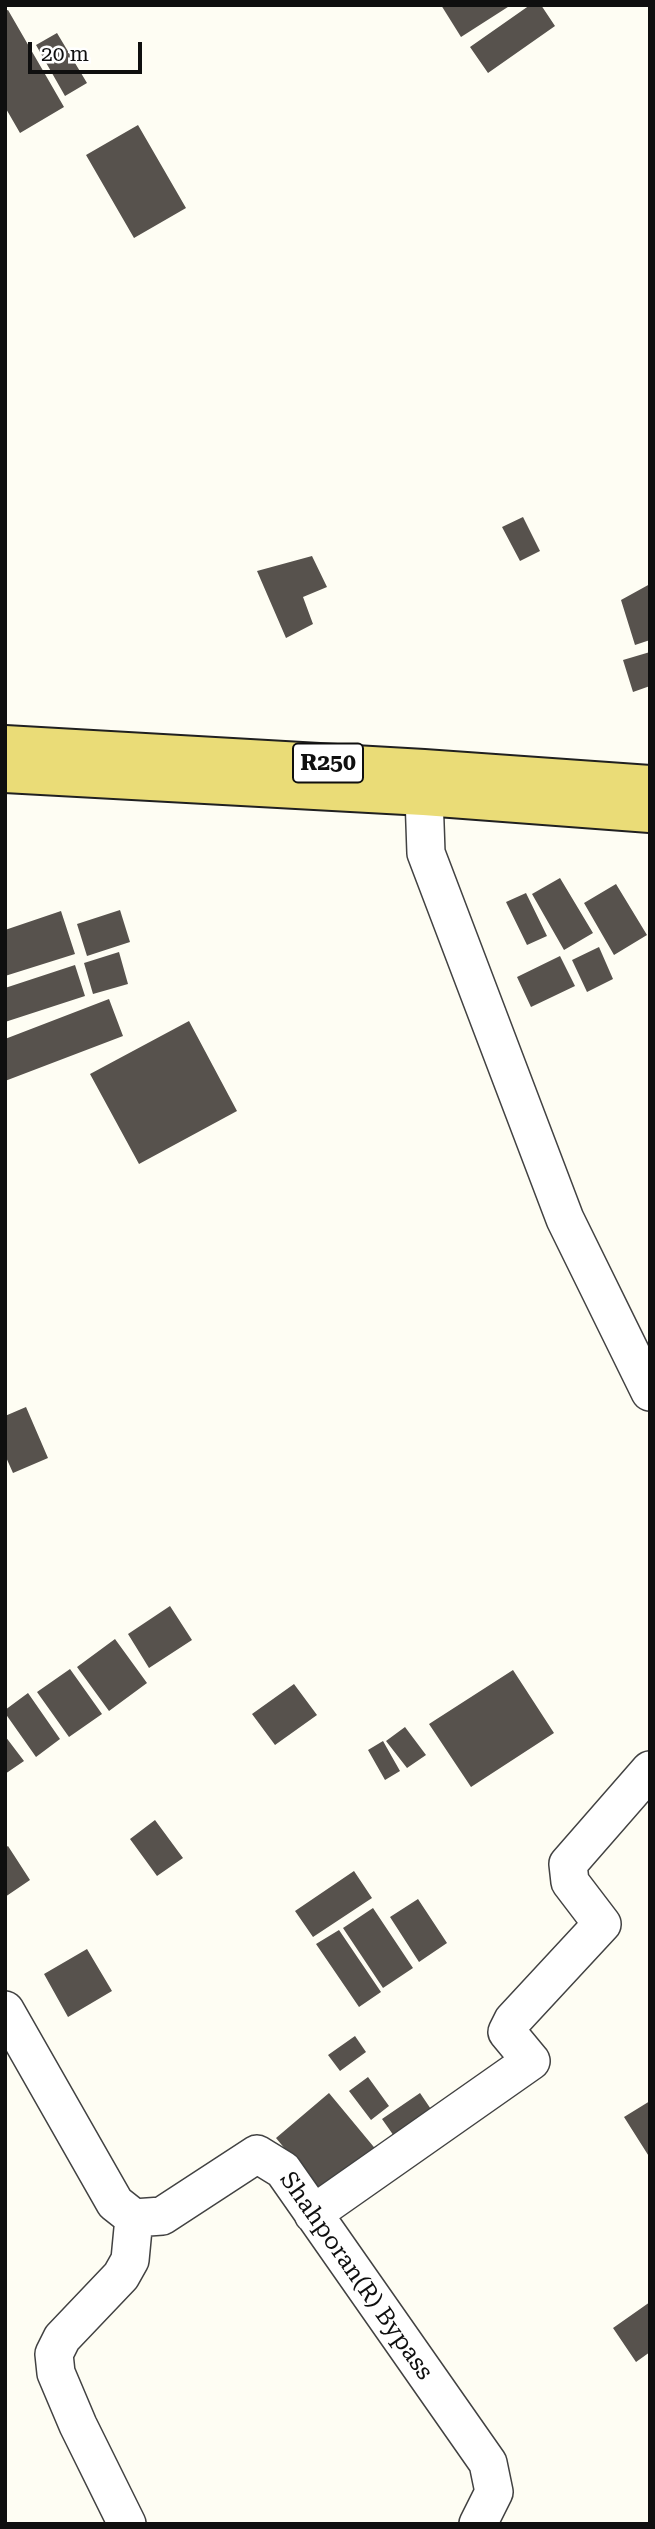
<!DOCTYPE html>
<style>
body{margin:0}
#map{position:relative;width:655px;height:2529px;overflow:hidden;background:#fefdf3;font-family:"Roboto Serif",serif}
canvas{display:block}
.frame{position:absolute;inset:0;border:7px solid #0f0f0f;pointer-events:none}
.scale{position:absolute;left:28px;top:42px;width:114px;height:32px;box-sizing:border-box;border:4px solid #0f0f0f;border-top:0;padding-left:9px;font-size:21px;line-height:24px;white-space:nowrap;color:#0f0f0f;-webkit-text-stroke:5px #fff;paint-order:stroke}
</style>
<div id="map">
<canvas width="655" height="2529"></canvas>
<div class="frame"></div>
<div class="scale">20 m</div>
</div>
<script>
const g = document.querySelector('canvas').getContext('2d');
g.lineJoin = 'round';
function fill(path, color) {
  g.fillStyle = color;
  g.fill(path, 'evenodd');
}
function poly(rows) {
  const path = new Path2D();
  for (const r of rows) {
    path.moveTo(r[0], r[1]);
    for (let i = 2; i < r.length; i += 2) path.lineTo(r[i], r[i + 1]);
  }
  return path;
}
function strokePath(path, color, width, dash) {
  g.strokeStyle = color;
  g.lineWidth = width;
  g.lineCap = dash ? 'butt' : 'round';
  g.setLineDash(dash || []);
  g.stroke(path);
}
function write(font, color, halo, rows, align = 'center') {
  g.font = font + ' "Roboto Serif",serif';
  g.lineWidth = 7;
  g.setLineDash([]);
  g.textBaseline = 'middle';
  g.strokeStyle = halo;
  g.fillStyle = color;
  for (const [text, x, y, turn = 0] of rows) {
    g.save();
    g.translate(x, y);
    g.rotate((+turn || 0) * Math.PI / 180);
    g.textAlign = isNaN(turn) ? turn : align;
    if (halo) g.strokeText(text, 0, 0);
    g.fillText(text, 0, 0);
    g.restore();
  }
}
fill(poly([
 [441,5,511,5,461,37],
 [530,5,541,5,555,26,488,73,470,47],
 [8,10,64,107,20,133,5,107,5,11],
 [57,33,87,83,65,96,36,45],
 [138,125,186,208,134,238,86,155],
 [523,517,540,551,520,561,502,527],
 [312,556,327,587,303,597,313,624,286,638,257,571],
 [650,584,650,640,635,645,621,600],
 [650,652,650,686,633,692,623,660],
 [560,878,593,933,564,950,532,894],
 [616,884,647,935,614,955,584,903],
 [526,893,547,936,527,945,506,902],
 [120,910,130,942,87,956,77,924],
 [61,911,75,954,5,976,5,930],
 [599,947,613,979,587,992,572,960],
 [119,952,128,984,93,994,84,963],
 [560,956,575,986,531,1007,517,977],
 [75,965,85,996,5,1022,5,988],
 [109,999,123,1036,5,1081,5,1039],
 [189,1021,237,1111,139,1164,90,1074],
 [26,1407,48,1458,13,1473,5,1455,5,1416],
 [170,1606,192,1640,149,1668,128,1634],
 [115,1639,147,1683,109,1711,77,1667],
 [70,1669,102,1714,69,1737,37,1692],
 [513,1670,554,1733,471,1787,429,1724],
 [294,1684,317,1715,275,1745,252,1714],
 [28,1693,60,1739,36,1757,5,1713,5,1710],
 [405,1727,426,1755,407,1768,386,1741],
 [5,1736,24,1761,5,1774],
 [383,1741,400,1771,385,1780,368,1750],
 [155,1820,183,1858,157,1876,130,1839],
 [8,1846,30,1880,5,1897,5,1848],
 [354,1871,372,1898,313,1937,295,1911],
 [418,1899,447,1943,419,1962,390,1917],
 [373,1908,413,1968,383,1988,343,1928],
 [339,1930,381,1992,359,2007,316,1944],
 [87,1949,112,1991,68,2017,44,1974],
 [355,2036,366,2052,340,2071,328,2055],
 [368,2077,389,2106,371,2120,349,2091],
 [329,2093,378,2152,325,2197,276,2138],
 [420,2093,439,2121,401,2146,382,2119],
 [650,2101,650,2158,624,2117],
 [650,2302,650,2352,636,2362,613,2328]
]), '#57524d');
const street = poly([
 [424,796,426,853,565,1219,650,1392],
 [5,2010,115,2203,134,2218,162,2216,257,2154,283,2170,488,2463,494,2492,478,2524],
 [313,2214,531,2061,507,2032,513,2020,602,1924,570,1882,568,1864,650,1770],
 [127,2524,78,2425,56,2373,54,2354,62,2338,121,2276,130,2260,134,2218]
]);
const primary = poly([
 [5,745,424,769,650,785],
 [5,773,424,796,650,813]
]);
strokePath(street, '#424242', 40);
strokePath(primary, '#202020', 42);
strokePath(street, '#fff', 37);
strokePath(primary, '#eadc77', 38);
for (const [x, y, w] of [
 [328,763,70]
]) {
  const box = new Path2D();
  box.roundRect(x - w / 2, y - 19.5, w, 39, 5);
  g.fillStyle = '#fff';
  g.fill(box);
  strokePath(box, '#0f0f0f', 2);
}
write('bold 23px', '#0f0f0f', null, [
 ["R250",328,763]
]);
write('24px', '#0f0f0f', '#fff', [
 ["Shahporan(R) Bypass",356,2276,55]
]);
</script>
